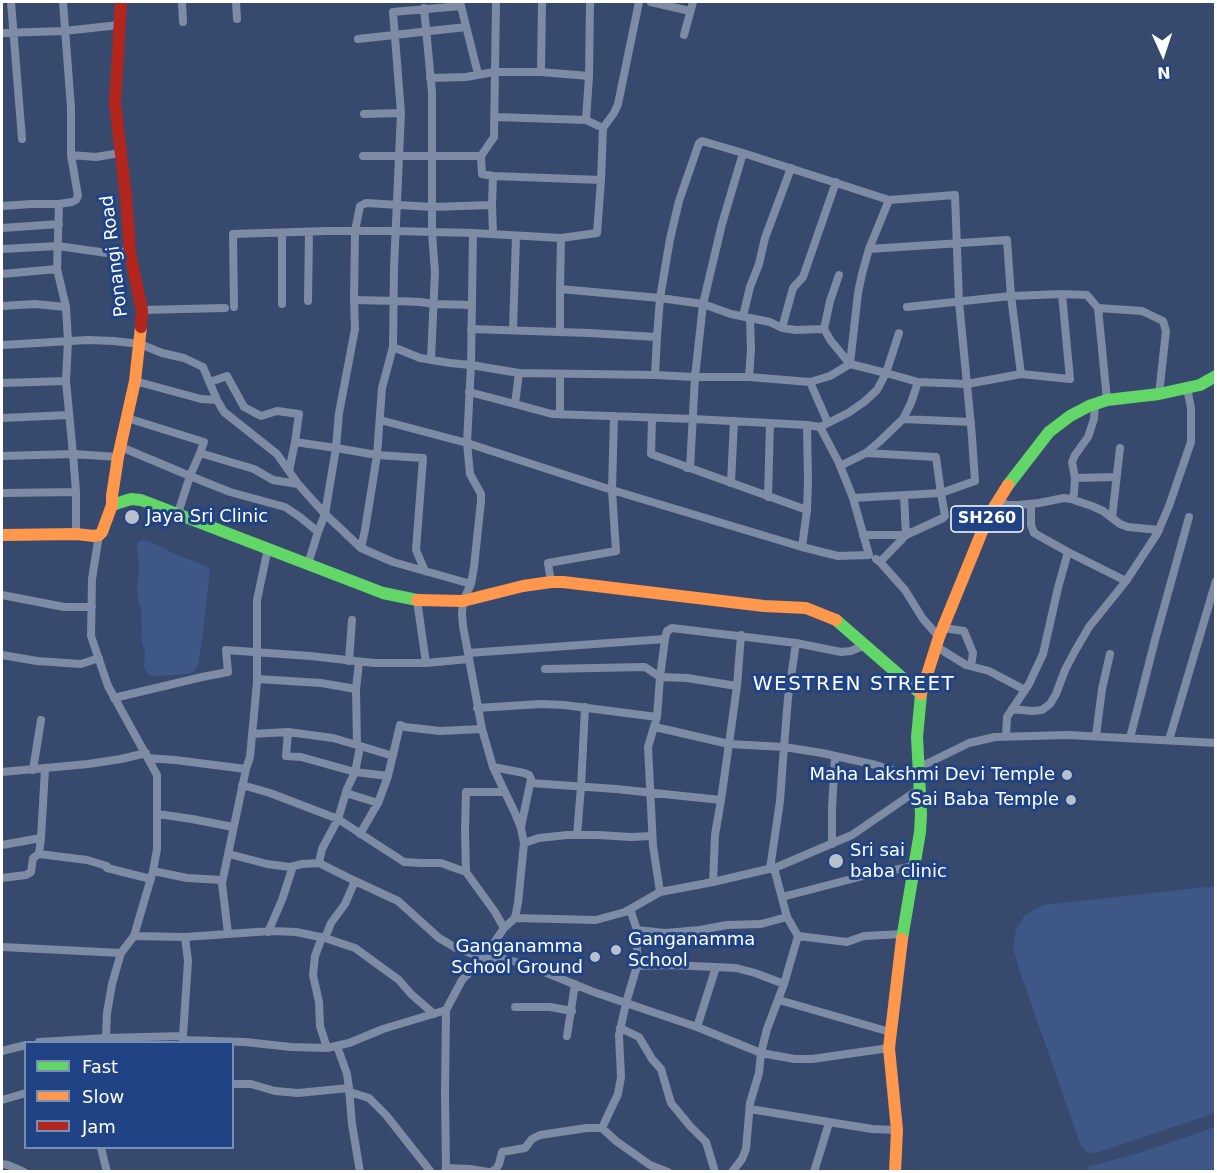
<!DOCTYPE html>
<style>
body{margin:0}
#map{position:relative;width:1217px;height:1173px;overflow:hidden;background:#374a6e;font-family:"DejaVu Sans",sans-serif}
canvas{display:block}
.frame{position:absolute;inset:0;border:3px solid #fff;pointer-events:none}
.legend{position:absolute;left:24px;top:1041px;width:210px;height:108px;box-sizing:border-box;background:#204385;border:2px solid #798eb6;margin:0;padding:8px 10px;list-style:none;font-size:18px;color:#fff}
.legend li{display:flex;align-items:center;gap:12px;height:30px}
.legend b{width:30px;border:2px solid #798eb6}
.north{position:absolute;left:1133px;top:24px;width:60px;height:60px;-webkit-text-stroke:4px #204385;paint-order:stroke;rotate:177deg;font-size:16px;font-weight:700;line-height:24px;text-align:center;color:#fff}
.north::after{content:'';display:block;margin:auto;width:21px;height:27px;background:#fff;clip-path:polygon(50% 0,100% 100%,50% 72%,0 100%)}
</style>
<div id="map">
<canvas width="1217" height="1173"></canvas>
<div class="frame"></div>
<ul class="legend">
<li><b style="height:8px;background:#63d668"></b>Fast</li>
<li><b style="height:8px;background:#ff974d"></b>Slow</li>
<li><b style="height:8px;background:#b3261e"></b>Jam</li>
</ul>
<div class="north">N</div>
</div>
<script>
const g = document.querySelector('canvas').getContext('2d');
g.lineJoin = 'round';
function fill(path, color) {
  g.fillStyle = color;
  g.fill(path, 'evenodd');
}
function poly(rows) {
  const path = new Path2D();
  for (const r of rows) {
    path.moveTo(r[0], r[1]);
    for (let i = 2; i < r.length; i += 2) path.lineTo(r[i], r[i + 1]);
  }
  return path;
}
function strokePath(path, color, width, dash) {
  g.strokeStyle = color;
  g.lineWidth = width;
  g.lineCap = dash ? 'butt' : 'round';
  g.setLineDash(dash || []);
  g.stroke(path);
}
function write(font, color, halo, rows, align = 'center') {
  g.font = font + ' "DejaVu Sans",sans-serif';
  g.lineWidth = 6;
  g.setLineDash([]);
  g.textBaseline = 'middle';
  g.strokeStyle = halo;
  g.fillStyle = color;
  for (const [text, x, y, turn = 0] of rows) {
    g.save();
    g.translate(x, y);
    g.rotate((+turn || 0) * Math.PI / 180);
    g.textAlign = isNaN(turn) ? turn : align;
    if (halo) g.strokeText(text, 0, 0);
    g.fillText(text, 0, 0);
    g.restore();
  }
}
fill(poly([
 [142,540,148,541,182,557,206,566,210,570,202,641,198,665,193,672,189,674,154,676,149,675,144,667,145,652,142,642,141,611,138,600,137,588,139,570,137,548,138,542],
 [1215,886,1215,1113,1099,1152,1088,1153,1081,1146,1018,966,1013,947,1016,929,1025,915,1043,905],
 [1215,1127,1215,1171,1089,1172,1087,1167,1139,1153]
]), '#3e5787');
strokePath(poly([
 [11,2,22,139],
 [63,2,71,108,71,155],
 [182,2,183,22],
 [236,2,237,19],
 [460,2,478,74],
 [590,2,589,76,586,120,603,128,601,180],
 [651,2,690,11],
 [424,8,432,92,432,233,435,272,431,359],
 [2,33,64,31,119,25],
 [684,35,693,2],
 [358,39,466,27],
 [541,72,542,2],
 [430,78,466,77,494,72,541,72,589,76],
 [364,114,401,113],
 [495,117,586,120],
 [603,128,614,113,618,104,639,2],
 [363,156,481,156,482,174,493,176,492,205],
 [481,156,494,137,496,2],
 [493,176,601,180,597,233,561,238],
 [59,204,72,202,76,200,78,196,71,155,96,157,120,153],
 [2,206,31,204,59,204,57,269,66,307,68,341,66,381,73,454,76,492,76,534],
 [2,228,59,224],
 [282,233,282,304],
 [473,233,561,238,560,289],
 [2,249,58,246,107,253,130,251],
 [869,249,1007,240,1011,296,1021,374],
 [2,274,57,269],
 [354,300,355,329,339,413,336,448,377,455,365,530,361,548],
 [308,301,309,232],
 [472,305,434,304,420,302,397,301,354,300,355,231,360,206,366,203,432,207,492,205,493,234],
 [2,306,35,304,66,307],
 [234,307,233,234,327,231,395,231,473,233,471,365,450,363,420,358,393,347],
 [907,307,1011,296,1062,294,1087,295,1098,308,1107,400],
 [1098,308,1142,311,1163,321,1166,331,1159,394],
 [142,310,225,308],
 [743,316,750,287,759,264,765,238,791,168],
 [750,318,770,322,782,328,796,330,824,329],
 [782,328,793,288,803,277,836,182],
 [471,329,589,333,657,337,655,375],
 [513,330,516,236],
 [560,332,560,289,660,298,657,337],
 [2,345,88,340,114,341,140,344,162,353,184,358,203,367,217,400,201,399,135,381],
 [560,374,560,414],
 [749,377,751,349,750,318,731,314,703,304,660,298,670,239,679,201,699,143,702,141,743,153,889,200],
 [210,382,227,376,244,407,261,416,277,411,299,414,295,442,336,448,325,514,361,548,393,562,471,584],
 [2,383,66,381],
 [469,392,515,404,519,373],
 [217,400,224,412,277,454,298,484],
 [515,404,552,414,693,419,807,425,820,427,828,423,810,382],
 [614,416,612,490,802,547,807,510,808,481,807,425],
 [2,418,69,415],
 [127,418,204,442,200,453,190,476,230,492,285,507,300,517,318,532,325,514,298,484,273,480,254,469,200,453],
 [652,418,651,454,807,510],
 [903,419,971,422],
 [380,420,467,443,612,490,616,551,548,563,551,582],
 [828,423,848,413,864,402,877,390,886,373,850,364,831,341,824,329,830,301,839,275],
 [121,447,190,476,178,513],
 [866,453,936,457,941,493,975,481,972,437,967,384,918,382],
 [2,456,73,454,118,457],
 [840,466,866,453,879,442,903,419,911,403,918,382,886,373,899,333],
 [687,468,690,468,695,377,749,377,810,382,830,376,850,364,858,293,862,274,869,249,889,200,955,195,959,302,967,384,1021,374,1070,379,1062,294],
 [289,471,295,442],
 [1075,478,1116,477],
 [731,483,734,421],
 [2,493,76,492],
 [768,497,770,423],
 [853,498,941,493,945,516,943,518,906,535,880,562],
 [1071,499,1074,494,1075,478,1072,462,1075,455,1088,437,1094,419,1095,404],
 [998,501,1008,505,1018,505,1039,503,1064,498,1071,499,1092,506,1103,511,1120,524,1128,527,1159,530],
 [1031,504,1031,525,1034,533,1068,552,1126,581],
 [1112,518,1120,448],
 [99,535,92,579,91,636,108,686,157,775,157,849,153,871,134,936,121,953],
 [863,535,906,535,904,495],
 [802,547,838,556,869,555,853,498,839,463,820,427],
 [876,559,880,562,905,590,923,619,939,637],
 [308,564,318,532],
 [425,571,416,550,423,458,377,455,382,388,393,347,394,267,401,113,393,12,461,6],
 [2,595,64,607,92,607],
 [417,600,426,663],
 [943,628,964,631,973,653,971,666],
 [665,639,667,631,672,628,796,643,841,652,851,651,865,645],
 [937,647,966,665,989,671,1025,690],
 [468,653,665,639,660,677,657,717,564,705,541,704,477,708],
 [2,655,37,661,81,664,99,658],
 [349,661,352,620],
 [359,662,356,689,357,745,393,756],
 [545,669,645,667,660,677,687,678,737,686,729,744,784,747,788,698,796,643],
 [257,679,321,683,356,689],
 [737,686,741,635],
 [114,698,202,677,228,672,226,650,310,656,374,663,426,663,469,659],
 [1012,709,1032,711,1042,710,1050,704,1056,694,1065,670,1075,651,1089,627,1126,581,1157,534,1169,506,1191,442,1191,408,1187,388],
 [655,727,729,744,721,800],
 [288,732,333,738,357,745],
 [252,734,288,732,286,756,301,757,355,772,347,789,338,819,322,849,319,863],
 [1006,736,1007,717,1029,684,1043,654,1058,588,1068,552],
 [1096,736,1102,689,1110,654],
 [1130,738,1155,640,1189,517],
 [1169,740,1216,581],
 [148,758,175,760,246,769],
 [493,767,524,773,529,775,531,779,521,827],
 [918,768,969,743,995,737,1068,735,1216,743],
 [33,770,41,720],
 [2,772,88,764,121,759,146,753],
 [388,776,400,725,405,727,440,731,482,729],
 [531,783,616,789,721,800,715,835,713,882,660,892],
 [242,785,270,793,338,819,404,862,421,863,441,863,466,872,495,912,504,928],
 [346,793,378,803],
 [158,814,192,819,233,827],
 [360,834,378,803,388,776,355,772,360,747],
 [577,835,581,787,585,707],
 [41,838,45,769],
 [524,843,539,838,567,835,598,835,631,837,652,836],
 [832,844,832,808,835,756],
 [2,845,41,838,39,854],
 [229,854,267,864,290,867,302,864,319,863,355,881],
 [770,869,780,801,784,747,822,753,876,765,918,778],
 [153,871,187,878,222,880],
 [466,872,465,830,466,792,504,792],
 [2,878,26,875,31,872,33,858,39,854,87,860,107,866,107,868,151,879],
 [713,882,777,867,852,835,919,789],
 [782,897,863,876,915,866],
 [630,909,637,930,637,966,626,1003,697,1027,761,1053,767,1029,784,984],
 [515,918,596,920,625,912,660,892,653,846,648,747,657,717],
 [637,930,665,933,700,930,727,925,761,924,787,917,774,868],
 [268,932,282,900,293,866],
 [228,934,271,931,296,932,325,938,331,923,345,904,355,881,398,901,439,938,456,948,484,958,501,958,527,965,591,991,626,1003,619,1035,621,1077,618,1094,602,1128,587,1128,540,1135,532,1139,525,1148,502,1152,499,1164,496,1169,491,1172],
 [798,936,847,942,864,936,903,934],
 [185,937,228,934,222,883,246,769,250,757,257,682,257,600,268,548],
 [322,937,315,956,313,975,319,1002,320,1026,327,1048],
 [325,938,355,948,399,980,411,994,434,1014],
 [2,947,121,953,112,984,107,1013,106,1038,39,1042],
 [637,966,670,965,736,968,755,973,784,984,798,936,787,917],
 [779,1000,890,1032],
 [515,1007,550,1007,572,1011],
 [697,1027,716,967],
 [620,1028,639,1037,652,1059,661,1069,671,1103,690,1126,706,1142,715,1172],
 [183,1036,183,1040,245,1042,291,1047,327,1048,349,1043,383,1029,446,1010],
 [567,1036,575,984],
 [106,1038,183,1036,188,961,185,937,134,936],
 [2,1051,26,1045],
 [232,1084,251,1084,275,1091,298,1093,349,1088,347,1074,337,1046],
 [349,1089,352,1124,360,1172],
 [350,1092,369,1098,386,1115,431,1172],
 [2,1100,26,1093],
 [750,1109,835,1123,872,1129,897,1130],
 [602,1128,616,1141,650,1165,668,1172],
 [101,1148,107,1172],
 [2,1164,8,1165,24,1172],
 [446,1168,470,1169,488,1172],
 [445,1172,446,1168,445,1094,446,1010,462,980,484,958,504,928,515,918,518,903,524,843,521,828,515,813,493,767,482,729,463,626,462,614,463,601,471,584,474,567,481,501,481,494,470,474,467,443,471,365,519,373,655,375,695,377,703,304,722,224,743,153],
 [732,1172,742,1159,746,1149,750,1103,759,1073,761,1053,795,1059,812,1059,889,1048],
 [814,1172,829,1123]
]), '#7d8ba4', 8);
strokePath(poly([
 [1008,485,1049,432,1070,416,1089,406,1107,400,1159,394,1200,385,1216,376],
 [112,505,131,499,141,500,383,593,417,600],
 [836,620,921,694,917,737,921,814,920,832,902,939]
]), '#63d668', 12);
strokePath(poly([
 [2,535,76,534,94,536,99,535,102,532,112,505,112,496,118,457,135,381,141,327],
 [417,600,463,601,523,586,551,582,563,582,764,606,806,608,836,620],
 [921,694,939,637,988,517,1008,485],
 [895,1172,897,1130,889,1048,902,939]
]), '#ff974d', 12);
strokePath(poly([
 [121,2,115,103,126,197,130,253,142,310,141,327]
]), '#b3261e', 12);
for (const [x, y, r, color] of [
 [132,517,8,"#b9c0cc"],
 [1067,775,6,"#b9c0cc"],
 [1071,800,6,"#b9c0cc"],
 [836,861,8,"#b9c0cc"],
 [616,950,6,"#b9c0cc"],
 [595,957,6,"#b9c0cc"]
]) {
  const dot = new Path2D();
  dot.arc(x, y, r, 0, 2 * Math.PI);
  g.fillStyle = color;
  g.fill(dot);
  strokePath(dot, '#204385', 2);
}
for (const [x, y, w] of [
 [987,519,72]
]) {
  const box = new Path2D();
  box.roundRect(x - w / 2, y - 13, w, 26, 4.5);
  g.fillStyle = '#204385';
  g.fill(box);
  strokePath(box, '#fff', 1.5);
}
write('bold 16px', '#fff', null, [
 ["SH260",987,519]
]);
write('18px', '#fff', '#204385', [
 ["Ponangi Road",115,256,-97]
]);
write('18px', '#fff', '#204385', [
 ["Jaya Sri Clinic",146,517],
 ["Maha Lakshmi Devi Temple",1055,775,"right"],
 ["Sai Baba Temple",1059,800,"right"],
 ["Sri sai",850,851],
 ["baba clinic",850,872],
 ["Ganganamma",628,940],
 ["School",628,961],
 ["Ganganamma",583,947,"right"],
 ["School Ground",583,968,"right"]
], 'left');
g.letterSpacing = '1.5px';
write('20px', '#fff', '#204385', [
 ["WESTREN STREET",854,685]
]);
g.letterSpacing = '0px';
</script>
